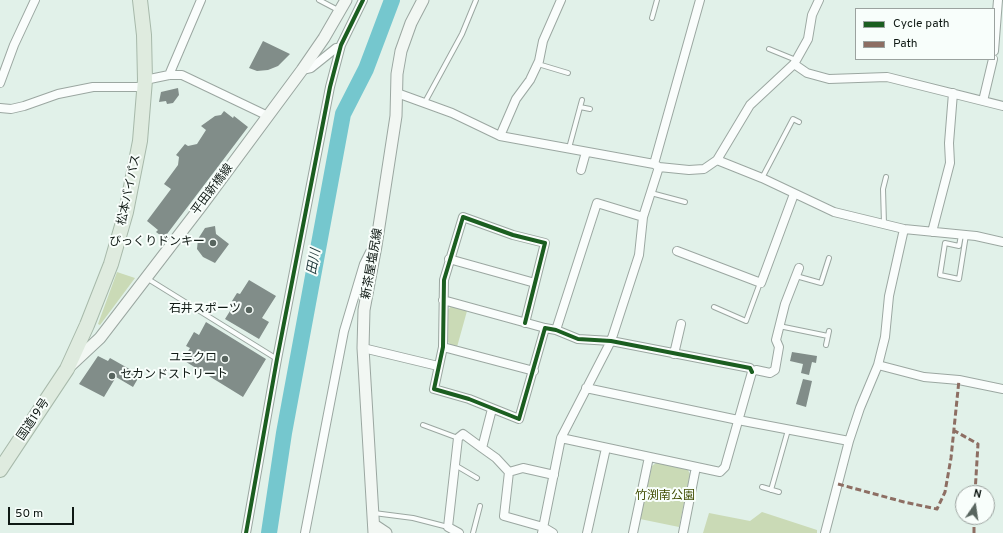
<!DOCTYPE html>
<meta charset="utf-8">
<style>
body{margin:0}
#map{position:relative;width:1003px;height:533px;overflow:hidden;background:#e1f1e9;font-family:Overpass,sans-serif}
canvas{display:block}
.legend{position:absolute;left:855px;top:8px;width:140px;height:52px;box-sizing:border-box;background:#f8fefb;border:1px solid #9ba29f;margin:0;padding:5px 7px;list-style:none;font-size:12px;color:#0f1914}
.legend li{display:flex;align-items:center;gap:8px;height:20px}
.legend b{width:20px;border:1px solid #9ba29f}
.north{position:absolute;left:955px;top:485px;width:40px;height:40px;box-sizing:border-box;background:#f8fefb;border:1px solid #9ba29f;border-radius:50%;rotate:13deg;font-size:11px;font-weight:700;line-height:16px;text-align:center;color:#0f1914}
.north::after{content:'';display:block;margin:auto;width:14px;height:18px;background:#58655f;clip-path:polygon(50% 0,100% 100%,50% 72%,0 100%)}
.scale{position:absolute;left:8px;top:507px;width:66px;height:18px;box-sizing:border-box;border:2px solid #0f1914;border-top:0;padding-left:5px;font-size:12px;line-height:14px;white-space:nowrap;color:#0f1914;-webkit-text-stroke:3px #f8fefb;paint-order:stroke}
</style>
<div id="map">
<canvas width="1003" height="533"></canvas>
<ul class="legend">
<li><b style="height:5px;background:#1b5e20"></b>Cycle path</li>
<li><b style="height:5px;background:#8d6e63"></b>Path</li>
</ul>
<div class="north">N</div>
<div class="scale">50 m</div>
</div>
<script>
const g = document.querySelector('canvas').getContext('2d');
g.lineJoin = 'round';
function fill(path, color) {
  g.fillStyle = color;
  g.fill(path, 'evenodd');
}
function poly(rows) {
  const path = new Path2D();
  for (const r of rows) {
    path.moveTo(r[0], r[1]);
    for (let i = 2; i < r.length; i += 2) path.lineTo(r[i], r[i + 1]);
  }
  return path;
}
function strokePath(path, color, width, dash) {
  g.strokeStyle = color;
  g.lineWidth = width;
  g.lineCap = dash ? 'butt' : 'round';
  g.setLineDash(dash || []);
  g.stroke(path);
}
function write(font, color, halo, rows, align = 'center') {
  g.font = font + ' Overpass,"Noto Sans JP",sans-serif';
  g.lineWidth = 4;
  g.setLineDash([]);
  g.textBaseline = 'middle';
  g.strokeStyle = halo;
  g.fillStyle = color;
  for (const [text, x, y, turn = 0] of rows) {
    g.save();
    g.translate(x, y);
    g.rotate((+turn || 0) * Math.PI / 180);
    g.textAlign = isNaN(turn) ? turn : align;
    if (halo) g.strokeText(text, 0, 0);
    g.fillText(text, 0, 0);
    g.restore();
  }
}
fill(poly([
 [117,272,135,278,100,325,98,324],
 [451,306,467,311,457,347,451,345,447,341,448,310],
 [656,463,687,468,690,474,679,527,640,519,652,466],
 [762,512,817,530,817,533,703,533,709,513,750,521]
]), '#cadab6');
strokePath(poly([
 [269,533,284,433,343,114,366,69,392,0]
]), '#75c7ce', 16);
fill(poly([
 [263,41,290,54,278,66,268,70,257,71,249,68],
 [178,88,179,95,173,103,167,104,166,101,159,102,161,92],
 [224,111,233,118,234,116,248,127,164,238,156,232,158,230,147,221,171,189,164,184,178,165,179,157,176,155,185,144,188,146,197,144,206,130,201,126,215,116,221,115],
 [215,226,216,234,229,244,215,263,203,257,197,249,198,239,205,228],
 [249,280,276,296,262,318,269,322,259,339,225,319,235,303,232,301,237,293,240,294],
 [206,322,266,359,243,397,183,360,190,348,186,346,194,332,199,335],
 [792,352,817,356,816,363,812,362,809,375,801,373,803,364,790,361],
 [98,356,108,361,110,358,140,375,133,387,116,377,104,397,79,384],
 [803,379,812,381,806,407,796,404]
]), '#818d89');
const lane = poly([
 [319,0,338,10],
 [652,18,657,0],
 [769,49,796,60],
 [538,64,568,73],
 [425,102,462,34,476,0],
 [580,107,590,109],
 [569,148,582,100],
 [762,178,793,119,799,122],
 [651,193,685,202],
 [884,224,883,189,886,177],
 [961,235,959,246,945,243,940,275,959,279,966,235],
 [796,276,821,283,829,258],
 [148,279,277,359],
 [714,307,746,321,760,283],
 [779,326,828,336],
 [826,345,829,331],
 [423,425,458,438],
 [455,465,477,478],
 [762,487,779,492],
 [771,490,788,430],
 [374,513,413,518,448,527],
 [473,533,480,506]
]);
const street = poly([
 [700,0,654,164,659,167,689,170,704,169,717,160,750,105,794,64,808,39,812,15,819,0],
 [994,51,998,0],
 [794,64,807,73,829,79,887,77,1003,106],
 [302,70,311,68,336,48,340,49],
 [169,75,201,0],
 [145,80,169,75,182,75,268,116],
 [0,83,14,45,35,0],
 [397,93,452,113,500,136,654,164],
 [983,101,993,59],
 [0,108,11,109,24,106,58,94,93,87,144,87],
 [500,136,516,99,530,80,539,61,543,41,561,0],
 [717,160,762,178,834,212,904,229,976,236,1003,242],
 [581,170,586,152],
 [932,232,950,163,949,143,953,93],
 [677,251,761,283,794,194],
 [449,259,535,283],
 [443,300,545,328],
 [525,323,545,243,513,235,463,217,444,280,443,347,434,389,469,399,519,419,545,328,556,330,578,339,611,341,750,368,752,372],
 [556,330,597,203,643,217],
 [443,347,534,371],
 [363,348,438,366],
 [674,354,681,324],
 [878,365,924,377,959,380,1003,389],
 [752,372,756,370,770,373,775,370,779,347,776,340,785,304,799,268],
 [586,388,738,420,849,441],
 [492,409,482,448,496,458,509,472,504,516,543,527,553,533],
 [561,438,720,472,725,467,752,372],
 [509,472,523,468,554,475],
 [246,533,277,359,330,87,341,45,363,0],
 [305,533,344,331,364,264,370,252,376,247],
 [459,533,448,527,458,438,463,434,482,448],
 [542,533,561,438,611,341,639,255,643,217,659,167],
 [587,533,606,448],
 [633,533,649,457],
 [683,533,696,467],
 [825,533,849,441,860,408,878,365,885,337,889,296,904,229]
]);
const secondary = poly([
 [70,366,100,338,202,205,302,70,324,38,346,0],
 [374,525,386,533],
 [374,533,363,348,364,310,376,246,396,116,397,74,401,51,411,23,423,0]
]);
const highway = poly([
 [0,470,67,369,87,325,111,264,126,212,140,141,145,80,144,35,140,0]
]);
strokePath(lane, '#9ba7a1', 6);
strokePath(street, '#9ba7a1', 10);
strokePath(secondary, '#9ba7a1', 13);
strokePath(highway, '#a7b9aa', 16);
strokePath(lane, '#fafdfc', 4);
strokePath(street, '#fafdfc', 8);
strokePath(secondary, '#f2f7f3', 11);
strokePath(highway, '#dfebdf', 14);
strokePath(poly([
 [953,430,978,444,975,493],
 [838,484,904,502,937,509,945,492,951,458,959,380],
 [974,533,974,517]
]), '#8d6e63', 3, [6, 3]);
strokePath(poly([
 [525,323,545,243,513,235,463,217,444,280,443,347,434,389,469,399,519,419,545,328,556,330,578,339,611,341,750,368,752,372],
 [246,533,277,359,330,87,341,45,363,0]
]), '#1b5e20', 4);
for (const [x, y, r, color] of [
 [213,243,4,"#58655f"],
 [249,310,4,"#58655f"],
 [225,359,4,"#58655f"],
 [112,376,4,"#58655f"]
]) {
  const dot = new Path2D();
  dot.arc(x, y, r, 0, 2 * Math.PI);
  g.fillStyle = color;
  g.fill(dot);
  strokePath(dot, '#f8fefb', 1.5);
}
write('12px', '#0f1914', '#f8fefb', [
 ["松本バイパス",130,190,-78],
 ["平田新橋線",213,190,-53],
 ["新茶屋塩尻線",373,264,-80],
 ["国道19号",34,420,-56]
]);
write('12px', '#0f1914', '#f8fefb', [
 ["びっくりドンキー",205,243],
 ["石井スポーツ",241,310],
 ["ユニクロ",217,359],
 ["セカンドストリート",120,376,"left"]
], 'right');
write('12px', '#414e03', '#f8fefb', [
 ["竹渕南公園",665,497]
]);
write('italic 13px', '#1e3639', '#f8fefb', [
 ["田川",315,262,-80]
]);
</script>
